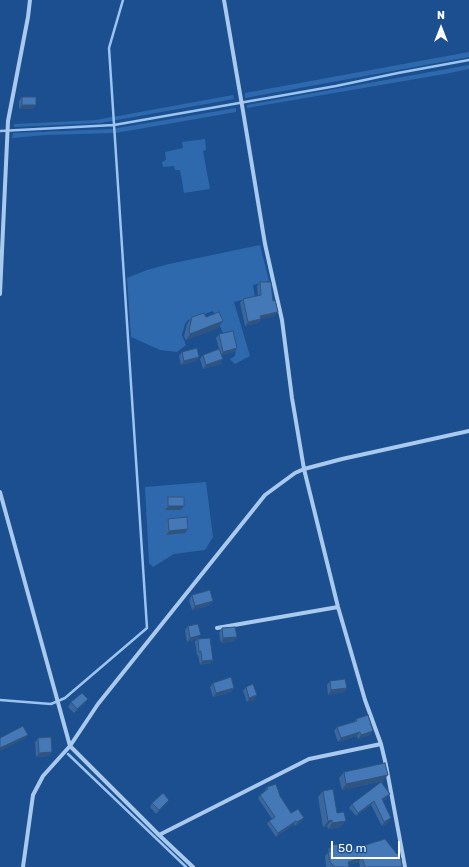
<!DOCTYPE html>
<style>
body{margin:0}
#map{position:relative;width:469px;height:867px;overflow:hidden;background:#1b4f8f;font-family:Rubik,sans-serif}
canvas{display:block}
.north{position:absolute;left:421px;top:8px;width:40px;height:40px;-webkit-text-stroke:3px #1b4f8f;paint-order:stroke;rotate:0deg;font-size:11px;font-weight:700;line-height:16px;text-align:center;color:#fff}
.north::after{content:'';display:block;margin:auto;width:14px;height:18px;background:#fff;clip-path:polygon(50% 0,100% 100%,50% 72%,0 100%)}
.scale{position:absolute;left:331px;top:841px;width:69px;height:18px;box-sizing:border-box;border:2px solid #fff;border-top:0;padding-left:5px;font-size:12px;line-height:14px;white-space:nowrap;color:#fff;-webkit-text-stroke:3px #1b4f8f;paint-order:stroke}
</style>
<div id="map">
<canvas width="469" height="867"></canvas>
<div class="north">N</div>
<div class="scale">50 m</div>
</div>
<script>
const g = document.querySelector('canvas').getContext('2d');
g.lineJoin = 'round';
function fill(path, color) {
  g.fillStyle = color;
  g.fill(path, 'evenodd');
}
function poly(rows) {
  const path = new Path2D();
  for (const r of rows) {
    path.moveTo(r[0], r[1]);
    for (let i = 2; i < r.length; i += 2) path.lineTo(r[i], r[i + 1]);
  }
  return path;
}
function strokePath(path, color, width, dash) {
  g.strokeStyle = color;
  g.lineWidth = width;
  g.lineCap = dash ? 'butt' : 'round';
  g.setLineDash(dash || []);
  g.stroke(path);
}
fill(poly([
 [469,52,469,57,245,98,245,93],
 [469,65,469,69,445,74,247,108,247,105],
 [233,95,234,99,100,123,14,127,14,124,96,120],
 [236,108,236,112,116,133,46,135,12,138,13,133,112,129],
 [205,139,206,150,203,151,210,189,184,193,180,170,175,170,174,166,163,167,162,162,166,160,165,152,183,148,182,142],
 [260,245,269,281,253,285,255,297,234,302,250,356,235,364,230,359,235,356,236,347,231,331,223,333,213,311,188,320,185,324,182,335,186,345,177,352,160,350,131,337,127,278,147,270,169,264],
 [206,482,213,537,205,550,174,554,153,567,149,563,145,487]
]), '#2e69ad');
strokePath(poly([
 [0,131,114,125,336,86,398,73,469,60],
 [0,700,51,704,65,698,147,628,109,48,123,0],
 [68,754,186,867]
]), '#9cc4f0', 2.5);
strokePath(poly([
 [224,0,243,111,265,244,282,320,292,398,304,469,338,607,365,700,381,744,386,765,405,867],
 [0,294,8,121,28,17,30,0],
 [0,492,70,746,159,835,193,867],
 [217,628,338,607],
 [159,835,309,759,381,744],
 [23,867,33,795,43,776,70,746,98,704,265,495,295,473,304,469,342,459,469,431]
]), '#a9c9ee', 4);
fill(poly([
 [22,97,33,109,19,109,19,101],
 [260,282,273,301,275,316,261,319,258,323,245,326,240,303,243,299,258,296,257,286],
 [192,317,206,317,218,328,186,340,184,336,187,324],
 [219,334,234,352,222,355,223,359,220,364,203,369,200,359,203,355,219,349,216,338],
 [182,352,199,357,196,361,181,365,179,356],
 [168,497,184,506,181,510,165,510,165,501],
 [168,519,188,529,185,533,166,535,165,524],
 [192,595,210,605,192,610,189,600],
 [188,626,198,639,213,660,211,663,200,665,198,655,197,655,195,642,197,639,187,642,185,630],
 [222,628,237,637,234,641,221,643,219,633],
 [330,681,347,688,344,692,328,695,327,685],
 [213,683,234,688,231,692,213,697,210,687],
 [246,687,254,700,247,702,243,691],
 [71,702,85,703,74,713,68,707],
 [356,719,373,731,370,735,358,739,357,736,338,742,334,731,337,727,354,722],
 [38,738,52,752,49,756,36,757,35,743],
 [344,772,383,781,342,790,339,778],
 [267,787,280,796,291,813,301,822,295,826,294,824,276,837,267,824,269,821,272,819,258,798,260,795,265,791,265,790],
 [323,791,337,813,341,827,328,829,327,826,323,827,318,797],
 [387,798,383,801,389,822,382,826,371,805,356,816,349,808,352,804],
 [169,800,166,804,156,814,150,807,152,803],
 [332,845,342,850,346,851,400,858,402,867,360,867,359,862,348,865,349,867,326,867,325,856,329,852,328,850]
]), '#3a679d');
fill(poly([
 [22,105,36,105,33,109,19,109],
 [278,312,275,316,257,320,260,316],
 [261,319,258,323,245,326,248,322],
 [223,321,218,328,186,340,190,334],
 [237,348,234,352,220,356,223,352],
 [199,357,196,361,181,365,184,361],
 [223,359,220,364,203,369,206,365],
 [168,506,184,506,181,510,165,510],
 [188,529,185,533,166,535,169,531],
 [213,601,210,605,192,610,195,606],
 [201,635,198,639,187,642,190,638],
 [237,637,234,641,221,643,223,638],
 [213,660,211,663,200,665,202,661],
 [234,688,231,692,213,697,216,693],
 [347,688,344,692,328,695,331,690],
 [257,695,254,700,247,702,249,698],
 [88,699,85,703,74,713,77,709],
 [373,731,370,735,358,739,361,735],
 [360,732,357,736,338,742,341,738],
 [28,735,25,739,0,751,0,748],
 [52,752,49,756,36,757,39,753],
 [388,775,383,781,342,790,346,784],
 [390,794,387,798,379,803,382,799],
 [169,800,166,804,156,814,159,810],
 [374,801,371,805,356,816,358,813],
 [304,818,301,822,295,826,297,822],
 [391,818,389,822,382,826,384,822],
 [332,820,327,826,323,827,328,821],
 [296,821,294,824,276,837,278,833],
 [346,821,341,827,328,829,332,823],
 [362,857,359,862,344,866,348,862]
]), '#305480');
const building = poly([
 [22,97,36,97,36,105,22,105,22,97],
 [260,282,271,282,273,301,275,300,278,312,260,316,261,319,248,322,243,299,261,295,260,282],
 [219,312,223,321,190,334,189,330,192,317,204,313,206,317,219,312],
 [233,331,237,348,223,352,219,334,233,331],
 [197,348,199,357,184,361,182,352,197,348],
 [219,349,223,359,206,365,203,355,219,349],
 [168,497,184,497,184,506,168,506,168,497],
 [187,517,188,529,169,531,168,519,187,517],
 [210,590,213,601,195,606,192,595,210,590],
 [198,624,201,635,190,638,188,626,198,624],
 [235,627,237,637,223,638,222,628,235,627],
 [210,638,213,660,202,661,201,651,199,652,198,639,210,638],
 [231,677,234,688,216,693,213,683,231,677],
 [345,679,347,688,331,690,330,681,345,679],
 [253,684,257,695,249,698,246,687,253,684],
 [82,693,88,699,77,709,71,702,82,693],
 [368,715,373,731,361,735,360,732,341,738,337,727,357,721,356,719,368,715],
 [23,726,28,735,0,748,0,738,23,726],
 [51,737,52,752,39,753,38,738,51,737],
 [385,763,388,775,346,784,344,772,385,763],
 [381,782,390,794,382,799,391,818,384,822,374,801,358,813,352,804,381,782],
 [276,784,280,796,291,813,298,809,304,818,297,822,296,821,278,833,269,821,275,817,260,795,268,789,267,787,276,784],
 [333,789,337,813,344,812,346,821,332,823,332,820,328,821,323,791,333,789],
 [163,793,169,800,159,810,152,803,163,793],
 [385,839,397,854,399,853,400,858,401,858,402,867,365,867,362,857,348,862,349,867,335,867,330,862,328,852,333,851,332,845,341,844,342,850,346,849,346,851,385,839]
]);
fill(building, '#4478b7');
strokePath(building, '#305480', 1);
</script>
